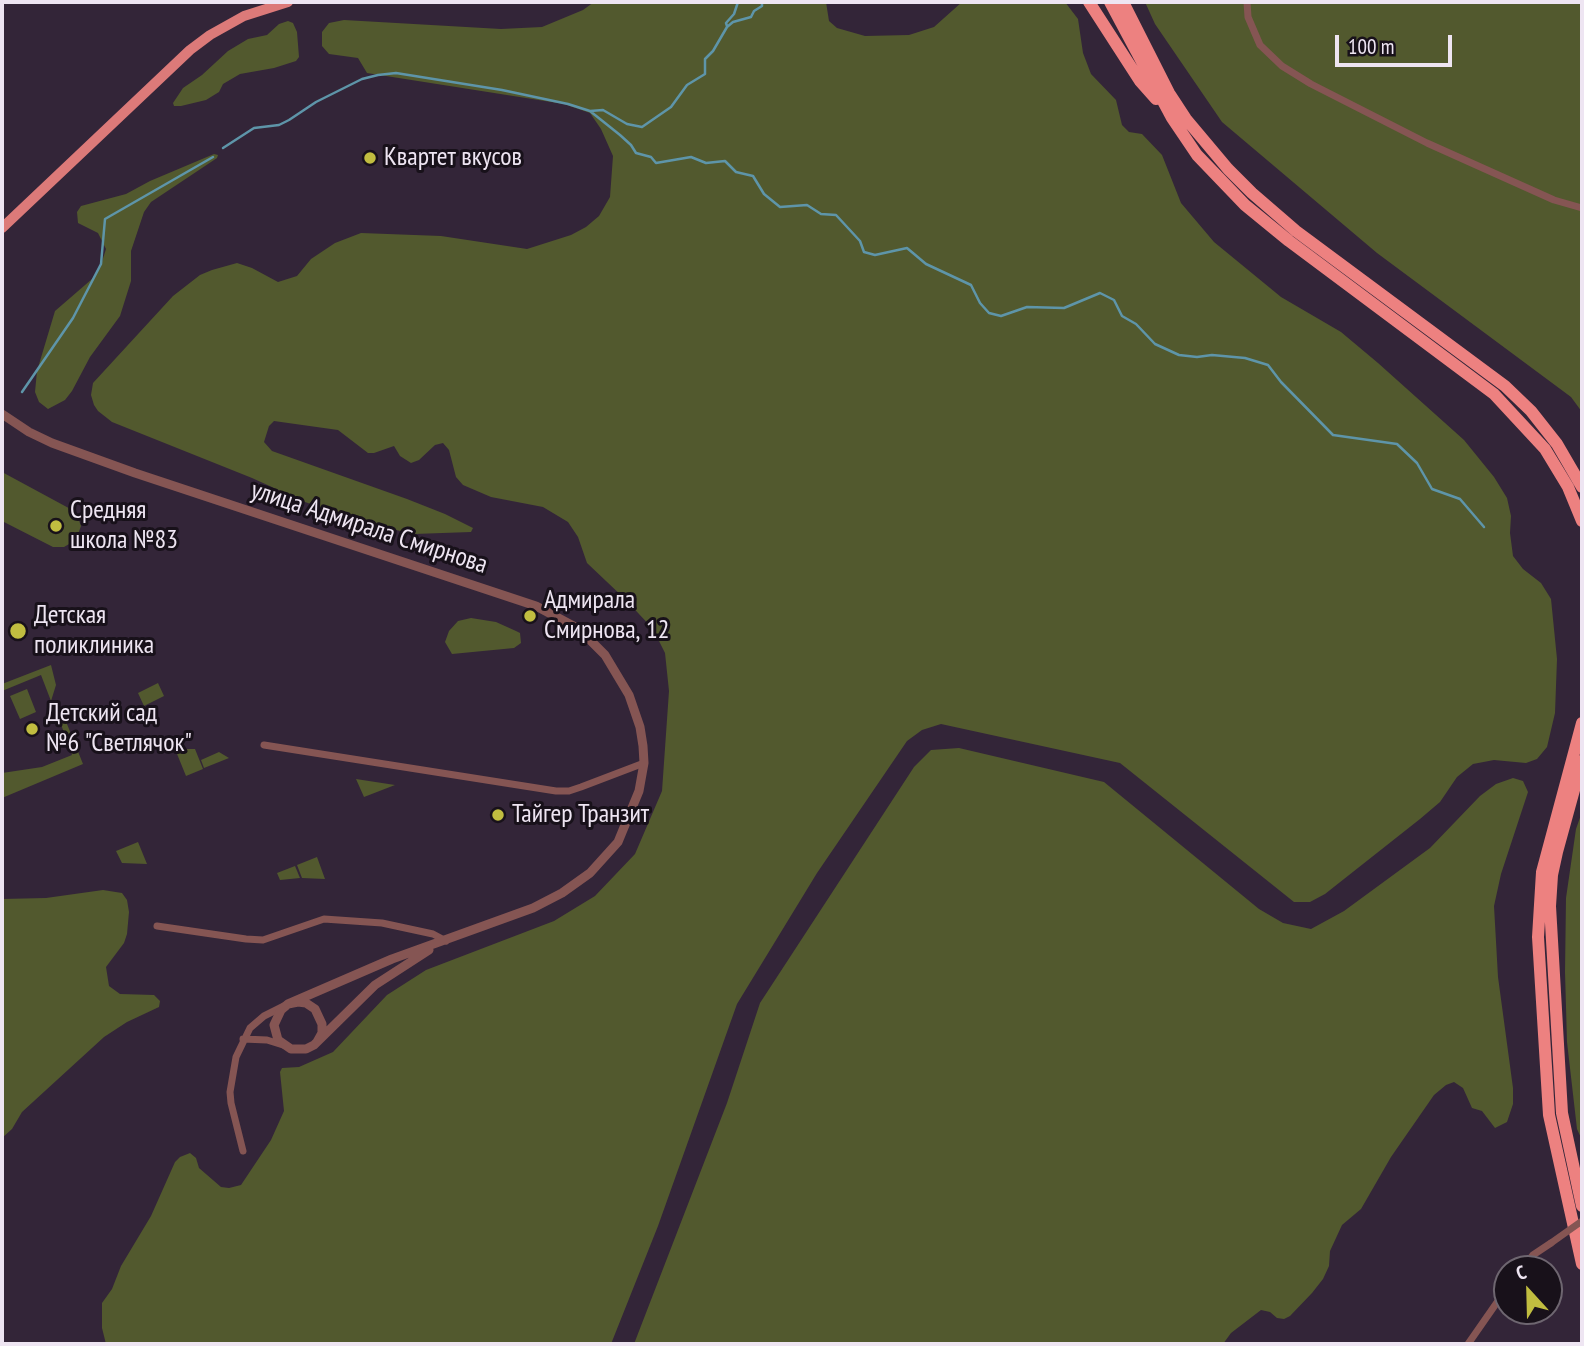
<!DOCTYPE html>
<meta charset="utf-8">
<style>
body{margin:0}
#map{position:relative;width:1584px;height:1346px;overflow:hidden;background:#332538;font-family:"PT Sans Narrow",sans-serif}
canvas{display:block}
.frame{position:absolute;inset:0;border:4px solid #eee5f2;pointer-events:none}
.north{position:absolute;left:1493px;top:1255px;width:70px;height:70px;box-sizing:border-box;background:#18111a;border:2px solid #6e6670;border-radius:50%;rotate:338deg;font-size:19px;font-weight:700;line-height:28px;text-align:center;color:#eee5f2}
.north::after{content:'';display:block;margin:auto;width:24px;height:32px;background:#c1bd40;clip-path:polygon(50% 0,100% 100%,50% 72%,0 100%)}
.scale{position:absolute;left:1335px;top:35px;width:117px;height:32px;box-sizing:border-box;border:4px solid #eee5f2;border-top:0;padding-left:9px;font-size:21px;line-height:24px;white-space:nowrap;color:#eee5f2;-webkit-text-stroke:5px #18111a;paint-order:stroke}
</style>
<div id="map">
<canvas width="1584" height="1346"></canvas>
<div class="frame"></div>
<div class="north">С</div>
<div class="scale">100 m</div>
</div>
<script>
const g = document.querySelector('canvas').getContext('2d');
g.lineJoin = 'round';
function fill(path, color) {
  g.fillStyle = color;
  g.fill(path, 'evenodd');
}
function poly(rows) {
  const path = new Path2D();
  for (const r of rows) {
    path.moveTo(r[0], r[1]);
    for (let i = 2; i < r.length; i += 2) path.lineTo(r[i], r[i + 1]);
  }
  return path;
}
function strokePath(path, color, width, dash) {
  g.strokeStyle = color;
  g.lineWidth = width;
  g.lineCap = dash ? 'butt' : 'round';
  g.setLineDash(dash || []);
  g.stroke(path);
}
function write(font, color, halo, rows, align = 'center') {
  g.font = font + ' "PT Sans Narrow",sans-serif';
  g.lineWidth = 6;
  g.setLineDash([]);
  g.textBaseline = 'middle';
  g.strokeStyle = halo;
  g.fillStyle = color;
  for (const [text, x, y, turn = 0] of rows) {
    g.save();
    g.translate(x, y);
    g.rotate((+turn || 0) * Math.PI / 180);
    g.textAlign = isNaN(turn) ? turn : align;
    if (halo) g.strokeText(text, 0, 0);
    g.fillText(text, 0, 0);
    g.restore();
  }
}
fill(poly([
 [594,2,826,2,829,21,837,28,865,36,909,35,934,27,962,2,1065,2,1078,19,1083,53,1091,74,1116,100,1122,125,1129,132,1142,134,1162,155,1181,203,1214,242,1281,297,1341,332,1378,363,1464,440,1494,477,1507,498,1511,516,1510,533,1513,556,1523,569,1541,583,1551,599,1557,659,1555,713,1547,747,1537,759,1526,763,1494,760,1473,764,1457,777,1440,802,1420,819,1325,894,1310,902,1294,902,1120,763,941,724,922,730,907,741,817,873,737,1004,658,1226,611,1344,106,1344,102,1328,102,1303,112,1289,121,1266,151,1216,175,1162,180,1157,190,1153,196,1158,199,1168,221,1187,229,1188,241,1185,271,1140,284,1111,280,1072,282,1068,299,1067,333,1052,387,995,426,970,554,921,595,896,635,854,662,791,669,691,665,653,653,629,625,599,587,563,578,537,568,522,543,507,491,497,463,485,456,477,449,450,443,443,435,445,419,460,411,463,400,456,394,446,374,453,368,453,338,430,281,422,274,421,269,426,264,442,272,451,407,499,445,514,473,528,471,532,414,534,369,524,305,502,252,478,112,422,98,411,94,405,91,395,93,383,173,296,200,275,212,270,237,263,252,268,278,282,297,276,311,259,335,243,361,233,441,236,527,249,571,235,586,227,599,216,610,197,613,156,601,129,590,113,564,104,367,73,358,58,329,54,322,46,322,32,329,23,344,20,501,29,542,27,583,10],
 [1145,2,1582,2,1582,412,1571,397,1377,253,1222,122,1155,24],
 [288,21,293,23,297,32,299,57,296,61,274,68,240,74,223,84,219,92,206,100,181,106,174,106,173,103,183,88,202,75,228,51,248,39,267,35,279,24],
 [214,154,218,155,217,158,151,202,144,212,131,251,131,281,120,316,90,357,72,391,65,400,48,409,39,402,35,392,37,371,55,311,92,279,100,268,106,249,98,233,78,223,77,212,81,206,126,194,150,181],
 [2,472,76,512,81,526,76,540,64,547,53,547,2,521],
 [471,618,496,622,516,631,520,633,521,643,514,648,452,654,445,642,449,631,458,621],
 [51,665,56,685,51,701,41,675,2,691,2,684],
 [158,683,164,696,144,706,138,693],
 [27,689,36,712,20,719,10,696],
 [63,714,83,764,2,798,2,773,42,767,72,755,58,716],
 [959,748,1104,782,1259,909,1283,923,1311,929,1344,911,1430,848,1480,796,1496,784,1513,778,1523,781,1528,792,1501,874,1494,906,1498,977,1513,1088,1513,1104,1507,1122,1495,1128,1482,1111,1472,1108,1463,1088,1454,1082,1446,1085,1434,1095,1391,1157,1361,1209,1342,1225,1330,1251,1329,1266,1323,1279,1312,1293,1290,1316,1284,1319,1277,1318,1270,1312,1261,1310,1231,1333,1223,1344,634,1344,727,1103,760,1003,914,767,931,750],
 [175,749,195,749,203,769,186,776],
 [219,752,229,758,204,768,201,760],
 [356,779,395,785,364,797],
 [1582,812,1582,1140,1577,1129,1567,1042,1565,972,1566,898,1576,829],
 [138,842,147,864,122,863,116,851],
 [317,857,325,879,302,878,297,865],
 [295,866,300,878,280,880,277,873],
 [103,890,122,893,127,900,129,912,127,934,124,943,106,967,109,986,120,994,154,995,160,1001,159,1007,127,1022,104,1037,22,1112,12,1129,2,1138,2,899,46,898]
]), '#52592e');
strokePath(poly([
 [727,26,726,23,734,14,738,2],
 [590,111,620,135,631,145,636,153,651,157,656,163,691,157,706,163,725,161,736,172,753,176,764,194,780,207,807,205,821,214,836,215,860,241,864,252,875,255,907,248,926,264,971,285,980,303,989,313,1001,316,1027,307,1064,308,1100,293,1114,300,1122,316,1136,324,1155,344,1179,355,1197,357,1212,355,1245,358,1268,365,1281,382,1333,435,1397,444,1417,463,1432,489,1460,499,1484,527],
 [223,148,254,128,279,125,289,120,316,102,362,79,378,75,396,73,502,90,568,104,590,111,603,110,627,124,642,127,671,107,687,85,705,74,705,59,713,51,727,27,733,22,751,17,754,11,762,6,762,2],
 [22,392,73,318,101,264,105,219,213,157]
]), '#5e95a9', 2.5);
strokePath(poly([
 [1247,2,1248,17,1260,45,1282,66,1311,84,1427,143,1554,200,1582,208],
 [264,745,556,791,569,791,581,787,644,763],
 [157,926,246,939,263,940,324,919,382,923,433,934,446,941],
 [243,1039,267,1040,283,1045],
 [243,1151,231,1103,230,1092,236,1057,250,1028,264,1016,286,1005],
 [1522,1269,1533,1255,1551,1243],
 [1468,1344,1507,1288]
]), '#855553', 7);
strokePath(poly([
 [2,414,29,432,52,443,135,473,536,606,579,629,605,655,629,695,640,727,643,746,644,763,639,791,618,842,590,873,562,893,533,908,392,959,288,1004],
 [317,1042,322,1033,322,1024,315,1009,306,1003,298,1002,288,1004,281,1010,274,1025,278,1040,291,1049,306,1049,314,1045,375,985,429,950]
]), '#855553', 9);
strokePath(poly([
 [2,228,190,50,210,35,244,16,288,2]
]), '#dc7a79', 10);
strokePath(poly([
 [1089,2,1140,81,1156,99],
 [1110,2,1172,118,1197,155,1245,205,1289,241,1494,394,1545,449,1568,487,1582,521],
 [1123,2,1169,93,1186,119,1228,169,1252,193,1296,231,1505,386,1531,411,1557,444,1582,487],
 [1582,723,1542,872,1538,937,1549,1115,1582,1264],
 [1582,761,1557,852,1552,875,1550,906,1562,1113,1582,1206]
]), '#ed8180', 12);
strokePath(poly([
 [1551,1243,1582,1221]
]), '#855553', 7);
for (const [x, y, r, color] of [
 [370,158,7,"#c1bd40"],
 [56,526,7,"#c1bd40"],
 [530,616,7,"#c1bd40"],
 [18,631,9,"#c1bd40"],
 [32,729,7,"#c1bd40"],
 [498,815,7,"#c1bd40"]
]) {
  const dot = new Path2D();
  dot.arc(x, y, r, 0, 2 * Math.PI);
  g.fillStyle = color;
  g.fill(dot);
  strokePath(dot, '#18111a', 2.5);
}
write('26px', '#eee5f2', '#18111a', [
 ["Квартет вкусов",384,158],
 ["Средняя",70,511],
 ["школа №83",70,541],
 ["Адмирала",544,601],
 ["Смирнова, 12",544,631],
 ["Детская",34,616],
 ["поликлиника",34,646],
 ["Детский сад",46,714],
 ["№6 \"Светлячок\"",46,744],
 ["Тайгер Транзит",512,815]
], 'left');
write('26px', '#eee5f2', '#18111a', [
 ["улица Адмирала Смирнова",369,528,18]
]);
</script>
